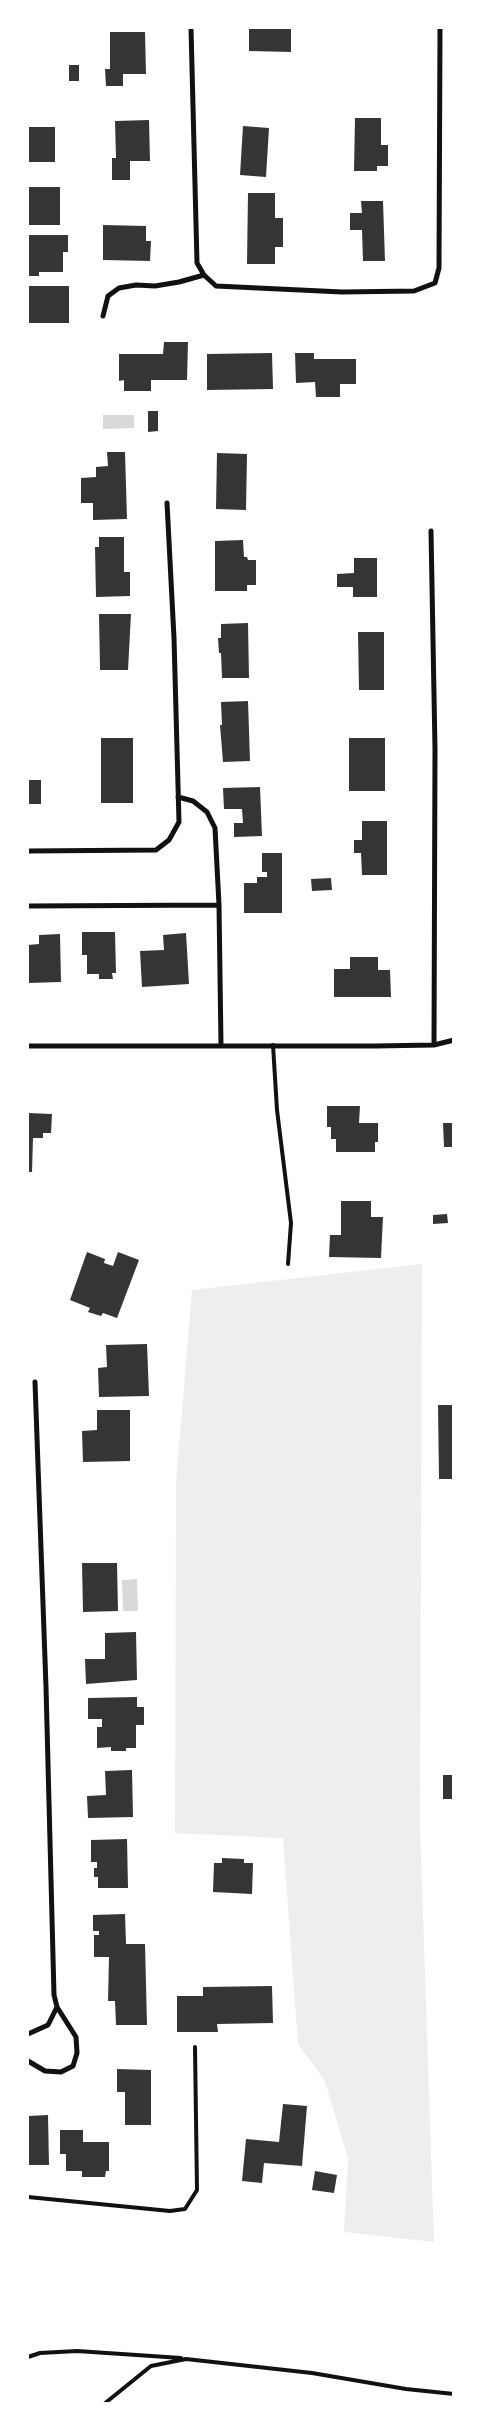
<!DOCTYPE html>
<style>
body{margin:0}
#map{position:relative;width:481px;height:2431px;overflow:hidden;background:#fff;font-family:"DejaVu Sans",sans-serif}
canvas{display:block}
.frame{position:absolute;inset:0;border:29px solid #fff;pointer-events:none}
</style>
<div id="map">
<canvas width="481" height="2431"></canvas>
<div class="frame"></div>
</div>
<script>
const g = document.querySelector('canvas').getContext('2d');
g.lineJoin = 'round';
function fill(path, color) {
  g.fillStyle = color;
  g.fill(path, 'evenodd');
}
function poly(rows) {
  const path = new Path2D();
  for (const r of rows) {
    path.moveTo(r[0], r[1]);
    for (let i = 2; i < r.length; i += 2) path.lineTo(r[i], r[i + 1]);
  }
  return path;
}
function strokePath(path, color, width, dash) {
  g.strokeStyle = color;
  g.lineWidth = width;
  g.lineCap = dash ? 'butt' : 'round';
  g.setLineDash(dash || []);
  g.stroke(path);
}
fill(poly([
 [422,1264,420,1824,434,2242,344,2232,348,2159,325,2081,298,2044,283,1838,175,1833,176,1483,192,1290]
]), '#eee');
fill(poly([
 [103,415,134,415,134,428,103,429],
 [137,1579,138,1611,123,1611,122,1580]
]), '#d9d9d9');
fill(poly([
 [249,29,291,29,291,52,249,51],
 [110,32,145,32,146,74,123,74,123,86,106,86,105,69,110,69],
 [69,65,79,65,79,81,69,81],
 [355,118,381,118,381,145,388,145,388,166,377,166,377,171,354,171],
 [149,120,150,161,130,161,130,180,112,180,112,158,116,158,115,121],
 [243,126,269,128,266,177,240,175],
 [28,127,55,127,55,162,28,162],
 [28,187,60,187,60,225,28,225],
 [248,193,275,193,275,218,283,218,283,247,275,247,275,264,247,264],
 [361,201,383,201,385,261,363,261,362,230,350,230,350,213,362,213],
 [103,225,146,226,146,241,151,241,150,261,103,260],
 [28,235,68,235,68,252,63,252,63,272,39,272,39,276,28,276],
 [28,286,69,286,69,323,28,323],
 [164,342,188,342,187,380,151,380,151,391,124,391,124,380,119,381,119,354,163,354],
 [272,353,273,389,207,390,207,354],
 [295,353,314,353,314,359,356,359,356,384,340,384,340,397,316,397,315,382,296,383],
 [148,411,158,411,158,431,148,432],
 [107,452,125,452,127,519,93,520,93,503,81,503,81,478,96,477,96,467,108,466],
 [217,453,247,454,246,510,216,509],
 [99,537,124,537,124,572,130,572,130,596,96,597,95,547,99,547],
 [243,540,244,557,247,557,248,560,256,560,256,585,247,585,247,591,215,591,215,541],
 [354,558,377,558,377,597,353,597,353,587,337,587,337,574,354,573],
 [99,614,131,614,128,670,100,670],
 [248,623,249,678,222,678,221,653,219,653,218,638,221,638,221,624],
 [358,632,384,632,384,690,359,690],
 [248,701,250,761,223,762,220,725,222,725,221,702],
 [101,738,133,738,133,803,101,803],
 [349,738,385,738,385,791,349,791],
 [28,780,41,780,41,804,28,804],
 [260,787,262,836,234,837,234,823,243,823,242,809,224,809,223,788],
 [362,821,387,821,387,875,362,875,361,853,354,853,354,840,362,840],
 [262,853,282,853,282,913,244,913,244,883,257,883,257,877,267,877,267,872,262,872],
 [331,878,332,890,312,891,311,879],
 [82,932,115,932,116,973,112,973,113,979,99,979,99,974,87,974,87,955,82,955],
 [186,933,189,984,142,987,140,951,164,950,163,935],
 [60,934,61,982,28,983,28,945,39,944,39,935],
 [350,957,378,957,378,970,390,970,391,997,334,997,334,969,350,969],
 [327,1106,360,1106,359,1123,378,1123,378,1142,375,1142,375,1152,336,1152,336,1139,331,1139,331,1127,327,1127],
 [28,1113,52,1114,51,1133,43,1133,43,1138,33,1138,32,1172,28,1172],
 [443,1123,454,1123,454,1147,444,1147],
 [341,1201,371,1201,371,1217,383,1217,381,1258,329,1257,330,1235,341,1235],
 [447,1214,448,1223,433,1224,433,1215],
 [87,1252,105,1259,104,1263,113,1266,118,1252,139,1260,117,1318,103,1313,101,1316,88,1312,90,1308,70,1300],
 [147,1344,149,1396,99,1397,98,1368,107,1367,106,1345],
 [438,1405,454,1405,454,1479,439,1479],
 [97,1410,130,1410,130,1461,83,1462,82,1431,97,1430],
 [82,1563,117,1563,118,1611,83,1612],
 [136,1632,137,1680,86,1684,85,1659,105,1659,105,1633],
 [137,1697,137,1707,144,1707,144,1725,136,1725,136,1748,126,1748,126,1751,111,1751,111,1747,97,1748,97,1727,102,1727,102,1719,88,1719,88,1698],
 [132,1770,133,1817,88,1818,87,1796,106,1795,105,1771],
 [443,1775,454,1775,454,1799,443,1799],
 [127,1839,128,1888,98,1888,98,1877,94,1877,94,1868,97,1868,97,1862,91,1862,91,1840],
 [222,1858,244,1859,244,1863,253,1863,252,1894,213,1892,214,1863,222,1863],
 [125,1914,126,1944,145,1944,147,2025,116,2025,115,2001,108,2001,109,1957,94,1957,94,1935,99,1935,99,1931,93,1931,93,1915],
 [272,1986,273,2023,217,2024,218,2032,177,2032,177,1996,203,1996,203,1987],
 [117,2069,151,2070,151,2125,125,2125,125,2092,117,2092],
 [283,2104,307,2106,302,2166,264,2163,262,2183,242,2181,246,2139,279,2142],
 [48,2115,49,2165,28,2165,28,2116],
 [60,2130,83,2130,83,2142,109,2142,109,2171,106,2171,105,2177,82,2177,82,2171,66,2171,66,2154,60,2154],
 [315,2171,337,2175,334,2193,312,2190]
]), '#353535');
strokePath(poly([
 [273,1045,277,1110,291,1223,288,1264],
 [28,2197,170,2211,185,2209,197,2190,195,2047],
 [28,2357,40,2353,77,2351,181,2358],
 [104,2404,151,2366,186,2359,312,2373,406,2389,454,2394]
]), '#111', 4);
strokePath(poly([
 [191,28,197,263,204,275,216,286,342,292,414,291,435,283,439,268,440,28],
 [103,316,108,296,119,288,136,285,155,286,179,282,204,275],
 [431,531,435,749,434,1045],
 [178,797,193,801,207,812,215,828,219,905,221,1045],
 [28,851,156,850,169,840,179,822,174,638,167,503],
 [28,906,219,905],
 [28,1046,375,1046,434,1045,454,1040],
 [28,2034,48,2025,57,2007],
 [28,2061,45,2071,61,2072,73,2066,77,2053,76,2037,57,2007,54,1995,46,1687,35,1382]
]), '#111', 5);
</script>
